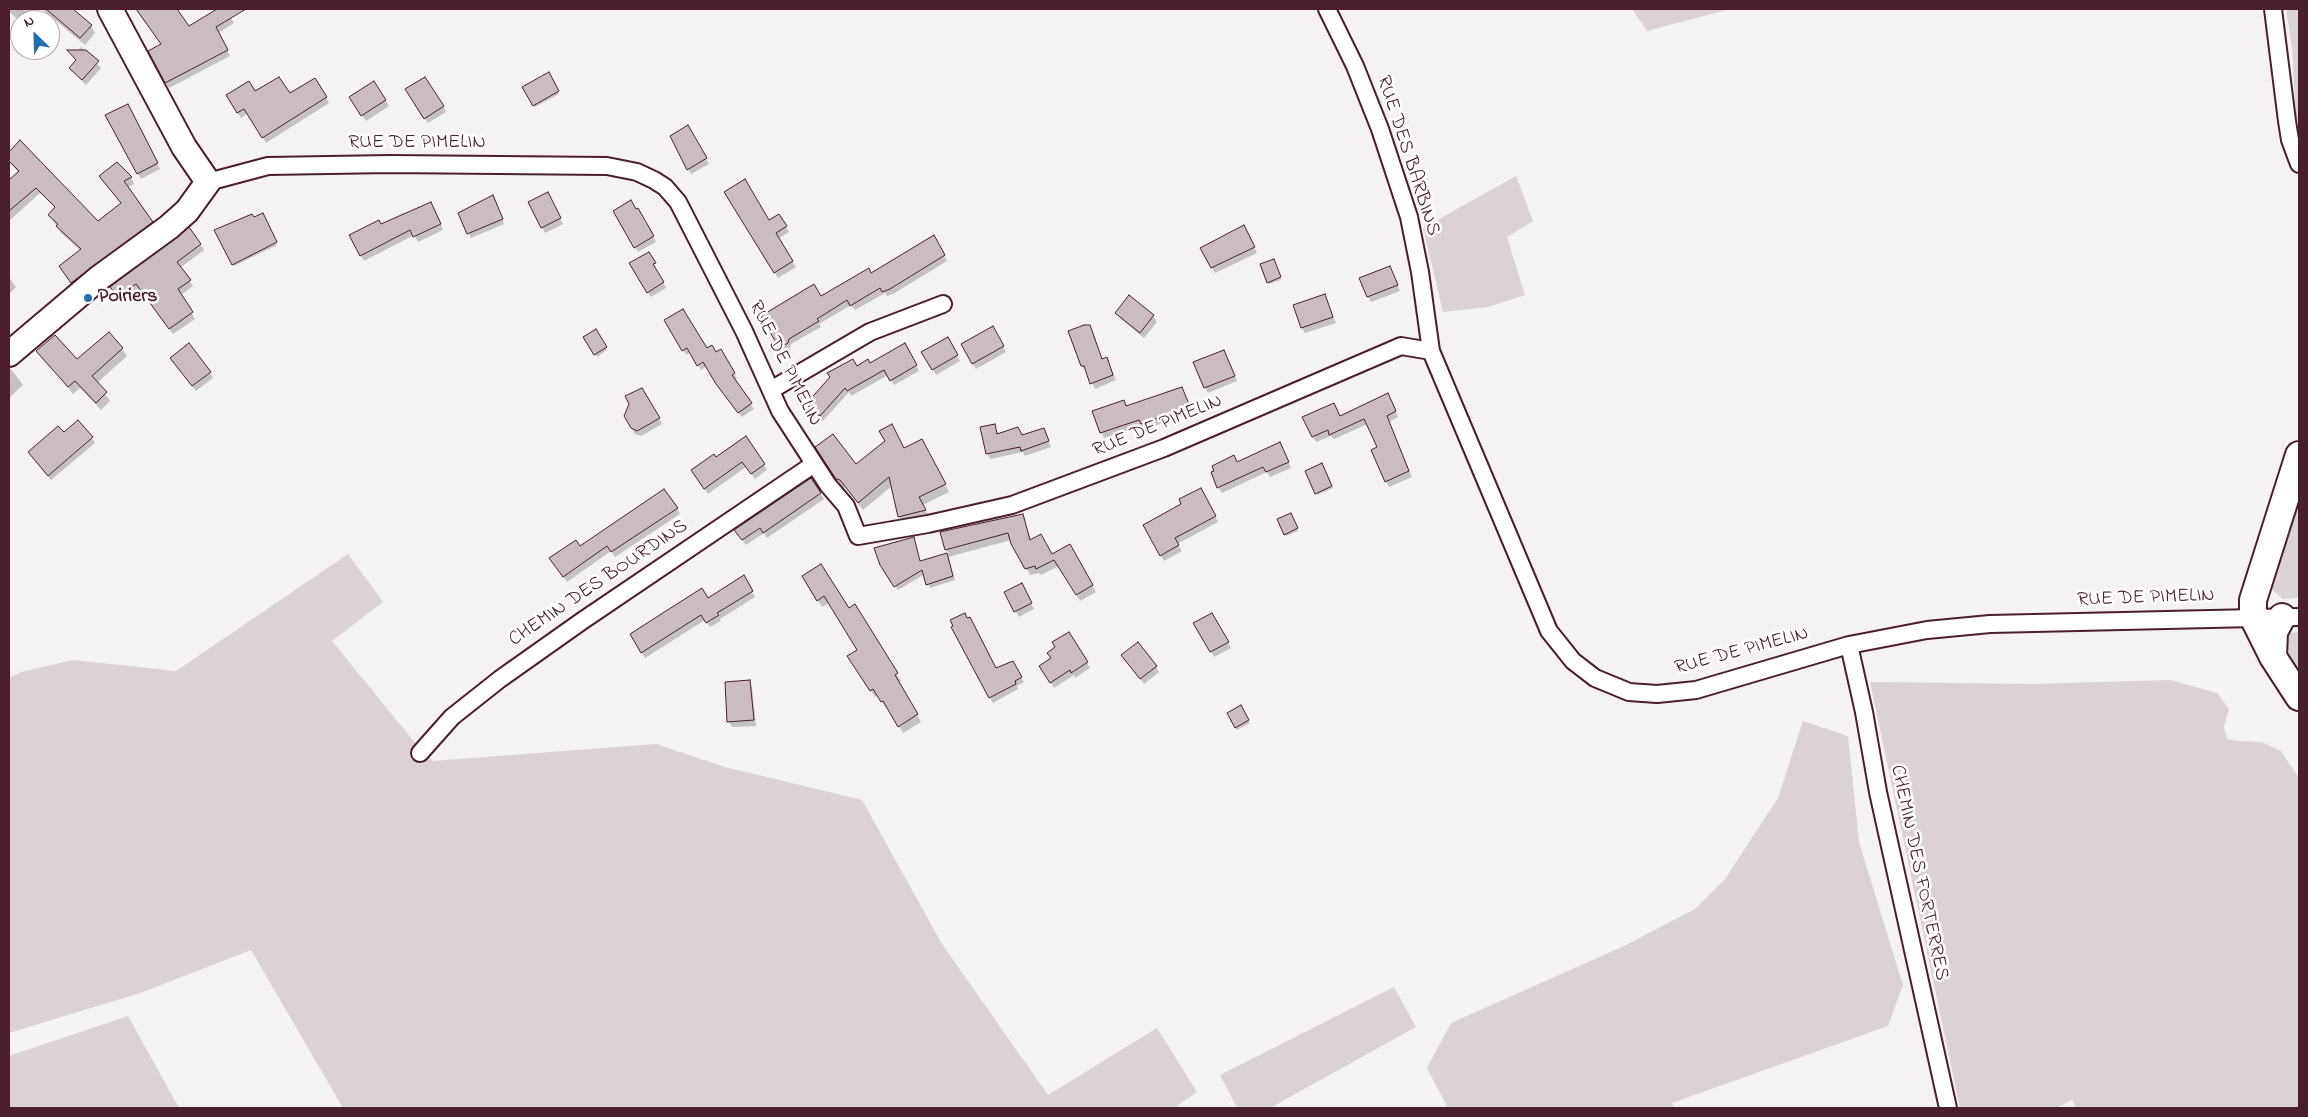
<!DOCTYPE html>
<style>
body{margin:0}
#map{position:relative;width:2308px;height:1117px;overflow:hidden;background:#f4f2f2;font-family:"Indie Flower",sans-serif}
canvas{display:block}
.frame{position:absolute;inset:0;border:10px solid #4a1f2b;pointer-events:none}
.north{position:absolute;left:10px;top:10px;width:50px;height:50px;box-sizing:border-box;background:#fff;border:1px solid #b7a5aa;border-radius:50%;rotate:336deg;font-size:14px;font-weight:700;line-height:20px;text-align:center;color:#4a1f2b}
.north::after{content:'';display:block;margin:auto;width:18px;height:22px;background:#1f6fb2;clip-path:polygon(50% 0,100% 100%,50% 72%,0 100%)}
</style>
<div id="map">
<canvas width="2308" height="1117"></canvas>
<div class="frame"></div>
<div class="north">N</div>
</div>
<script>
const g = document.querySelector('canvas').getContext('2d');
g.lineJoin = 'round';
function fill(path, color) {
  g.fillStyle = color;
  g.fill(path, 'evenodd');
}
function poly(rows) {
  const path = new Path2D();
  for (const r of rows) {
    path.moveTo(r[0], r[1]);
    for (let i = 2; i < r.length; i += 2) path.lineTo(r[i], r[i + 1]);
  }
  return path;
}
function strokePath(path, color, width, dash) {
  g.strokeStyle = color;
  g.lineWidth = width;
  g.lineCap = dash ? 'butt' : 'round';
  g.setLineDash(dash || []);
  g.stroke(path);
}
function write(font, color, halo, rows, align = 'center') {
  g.font = font + ' "Indie Flower",sans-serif';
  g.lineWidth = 5;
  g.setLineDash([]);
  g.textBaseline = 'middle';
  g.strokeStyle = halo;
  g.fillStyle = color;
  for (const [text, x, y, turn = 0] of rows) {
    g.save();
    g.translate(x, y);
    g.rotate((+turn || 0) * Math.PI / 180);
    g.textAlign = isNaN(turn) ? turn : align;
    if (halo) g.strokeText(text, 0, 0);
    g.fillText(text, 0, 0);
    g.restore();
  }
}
fill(poly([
 [1632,9,1730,9,1647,31],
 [2286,9,2299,9,2299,125,2296,118,2292,47],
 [1516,176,1533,221,1507,237,1525,295,1488,307,1443,312,1423,228],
 [2299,478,2299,598,2283,599,2271,589,2269,580],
 [348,554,383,602,332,641,411,738,433,761,656,744,725,767,862,800,942,944,1048,1095,1157,1028,1197,1092,1174,1108,343,1108,251,950,143,992,9,1033,9,678,21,672,73,660,176,671],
 [2299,632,2299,679,2289,664,2282,643,2290,633],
 [2170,680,2217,693,2229,709,2224,726,2227,739,2238,741,2262,742,2281,751,2299,778,2299,1108,2076,1108,2072,1100,2056,1108,1960,1108,1870,682,2033,684],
 [1803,721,1848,736,1859,842,1903,985,1888,1026,1672,1103,1674,1108,1448,1108,1427,1068,1451,1023,1624,946,1695,909,1725,879,1778,798],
 [1394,987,1416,1027,1270,1108,1237,1108,1220,1075],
 [128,1016,179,1108,9,1108,9,1056]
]), '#dbd2d5');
fill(poly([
 [9,9,34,9,24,20,20,21,9,12],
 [42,9,71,9,91,26,95,33,85,45],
 [136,9,175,9,189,27,219,9,226,9,234,23,218,33,230,56,169,88,150,52,162,44],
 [81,47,101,68,86,85,71,69,77,61,74,56],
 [548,73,559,94,535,107,523,87],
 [314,80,329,103,266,143,248,113,241,118,227,95,255,93,289,95],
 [374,83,389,106,366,121,354,103],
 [409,95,443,106,446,112,428,123],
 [130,111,160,169,141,179,107,116],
 [688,127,709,164,691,174,671,137],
 [20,142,98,223,122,204,100,176,116,164,131,178,134,184,127,188,156,229,76,288,65,273,81,251,61,233,53,221,50,215,56,208,40,193,9,221,9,182,19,173,9,162,9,154],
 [726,193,769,221,779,216,789,232,778,239,796,267,778,278],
 [547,194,563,224,545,233,529,203],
 [495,202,504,224,471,238,459,214],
 [434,209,443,230,418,242,414,235,364,261,351,236],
 [638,209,656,242,638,252,614,211],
 [262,215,277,245,234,266,216,231],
 [1247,233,1257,253,1215,273,1201,248],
 [933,237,947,261,893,294,887,296,885,293,855,310,851,305,819,324,821,327,791,344,790,348,783,352,763,316,821,298,871,275],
 [200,244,204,250,180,268,193,286,181,295,195,319,173,334,140,289,122,302,115,293],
 [648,253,666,288,651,297,631,263],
 [1275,262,1281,280,1269,284,1268,282],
 [1393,273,1400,291,1371,302,1368,297],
 [9,277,16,287,9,294],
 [1325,296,1336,323,1305,333,1302,328],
 [1129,297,1153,316,1157,322,1144,338,1120,318,1117,313],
 [666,320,706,350,715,354,721,350,737,378,734,380,754,409,742,417,721,390,707,366,701,370,691,352,686,355],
 [993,328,1006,352,976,369,962,345],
 [596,331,607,350,597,357,585,338],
 [1092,332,1102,360,1107,358,1116,380,1095,389,1087,371,1082,366],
 [947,339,960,361,936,375,923,353],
 [904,345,919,371,894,385,888,375,851,396,849,392,823,421,811,410,807,404,856,367,870,364],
 [122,349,127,356,97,383,110,401,101,410,80,388,73,394,38,351,77,361],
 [1227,357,1237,381,1208,393,1205,387],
 [175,364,210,373,213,378,196,391],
 [9,369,11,369,23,385,9,398],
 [1184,394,1192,413,1145,429,1143,425,1104,438,1101,432,1126,407],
 [1390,400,1398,417,1389,422,1412,477,1389,487,1386,481,1379,448,1368,424,1334,439,1331,436,1316,442,1304,417,1340,417],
 [649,401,662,424,641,436,635,434,625,416],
 [994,425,999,435,1022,437,1043,429,1051,447,1025,456,1023,452,990,459,987,453],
 [92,438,95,443,51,480,32,457],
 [926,448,949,492,923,505,930,518,904,524,899,516,892,486,863,510,846,488,842,487,821,455,856,466,904,449],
 [1283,449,1291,468,1270,477,1267,472,1222,493,1218,487,1237,463],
 [716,459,764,465,767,470,755,479,746,467,708,494,696,476],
 [1323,467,1333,488,1317,495,1316,493],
 [811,480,824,499,767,538,764,533,746,545,739,536],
 [1200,489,1218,522,1177,544,1182,551,1164,561,1145,526,1183,505],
 [677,508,680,514,615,557,611,551,567,582,554,564,580,548],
 [1290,514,1298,531,1286,536,1278,519],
 [1023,515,1031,540,1052,555,1069,546,1096,592,1080,601,1059,566,1041,575,1039,573,1030,575,1011,540,948,557,955,580,930,588,925,574,898,590,881,564,915,542,920,563,949,554,946,549],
 [743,577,755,597,720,619,721,621,710,627,705,620,645,658,631,635,707,599],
 [803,577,849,610,854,606,901,681,898,682,921,722,903,733,888,707,886,708,878,695,875,697,853,663,859,650,829,603,822,607],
 [1021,585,1034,609,1019,617,1005,593],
 [1212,615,1231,648,1214,657,1195,624],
 [953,627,996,670,1012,663,1024,682,1017,686,1018,689,993,703],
 [1068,633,1090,668,1075,678,1074,675,1054,688,1041,667,1052,659,1057,648],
 [1122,655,1156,666,1159,672,1144,684],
 [749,682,752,687,756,726,732,727,729,722],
 [1240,707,1250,723,1237,730,1228,714]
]), '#0003');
const building = poly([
 [46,9,73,9,92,25,80,38,46,9],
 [136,9,177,9,189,26,217,9,246,9,216,27,228,50,165,83,148,51,161,44,136,9],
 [67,50,86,50,99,61,82,80,69,68,76,60,67,50],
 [549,72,559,91,533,106,522,87,549,72],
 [279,77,290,93,315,78,327,97,262,138,244,109,237,113,226,95,249,81,255,91,279,77],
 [425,77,444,106,424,119,405,89,425,77],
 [374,81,386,100,361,116,349,97,374,81],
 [128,104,158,163,137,174,105,115,128,104],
 [688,125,707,158,687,170,670,136,688,125],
 [20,140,98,221,121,203,99,176,117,162,132,177,124,181,153,222,71,283,59,266,81,249,56,226,58,224,48,215,55,207,36,188,9,211,9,180,19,171,9,161,9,152,20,140],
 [745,179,769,220,779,214,787,226,776,233,793,261,774,273,724,192,745,179],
 [548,192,561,218,541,228,528,202,548,192],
 [493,195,503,219,467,234,458,213,493,195],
 [631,200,636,209,638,208,654,236,634,248,613,211,631,200],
 [431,202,441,224,413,237,410,230,360,256,349,235,379,220,381,224,431,202],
 [263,213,277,242,232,265,214,230,252,214,254,217,263,213],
 [1244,225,1255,247,1211,268,1200,248,1244,225],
 [189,227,201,244,177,262,191,280,178,289,193,312,169,329,136,284,118,297,110,287,189,227],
 [934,235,945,255,890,289,882,292,880,288,850,306,847,300,817,319,819,321,789,339,788,343,779,348,761,316,814,284,821,296,869,268,871,273,934,235],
 [649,252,656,263,653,264,664,282,647,293,629,263,649,252],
 [1274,259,1281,277,1267,283,1260,264,1274,259],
 [1390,266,1398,285,1367,297,1359,278,1390,266],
 [1325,294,1333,317,1301,328,1293,305,1325,294],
 [1129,295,1154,315,1140,333,1115,313,1129,295],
 [683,309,707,348,712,345,716,352,721,349,735,373,732,375,752,403,738,413,716,384,703,362,697,366,687,348,682,351,664,320,683,309],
 [1084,325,1090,325,1102,359,1107,357,1113,375,1090,384,1084,366,1081,366,1068,331,1084,325],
 [993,326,1004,346,972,364,961,344,993,326],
 [596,329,607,347,594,355,583,337,596,329],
 [109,332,123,348,92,376,107,392,96,403,75,381,68,387,36,351,55,335,77,359,109,332],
 [948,337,958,355,932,370,921,352,948,337],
 [189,343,211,372,192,386,170,358,189,343],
 [905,343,917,365,890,381,884,370,847,391,845,388,820,416,806,404,830,377,827,373,853,359,857,366,868,359,870,363,905,343],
 [1224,350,1235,376,1204,388,1193,362,1224,350],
 [1182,387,1190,407,1141,424,1139,420,1100,433,1092,411,1124,400,1126,406,1182,387],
 [642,388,660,418,637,431,631,428,624,416,629,404,625,396,642,388],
 [1388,393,1396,411,1387,416,1409,471,1385,482,1371,450,1377,447,1364,419,1329,435,1328,430,1312,437,1302,417,1334,403,1340,416,1388,393],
 [78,420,93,437,48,476,28,452,58,426,64,432,78,420],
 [892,424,904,448,922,439,946,484,919,497,926,510,898,517,889,477,858,503,840,480,836,479,815,447,833,434,856,464,885,441,879,431,892,424],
 [995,424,997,434,1018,427,1022,435,1044,428,1049,441,1021,451,1020,447,986,454,980,427,995,424],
 [746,436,765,464,751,474,742,462,704,489,691,470,714,454,716,457,746,436],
 [1280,442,1289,462,1266,472,1263,467,1217,488,1211,472,1214,471,1212,466,1234,455,1237,462,1280,442],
 [1322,463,1332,486,1315,494,1305,471,1322,463],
 [811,478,821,493,763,533,760,528,742,540,734,530,811,478],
 [1201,488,1216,516,1175,538,1179,545,1160,556,1143,525,1181,504,1179,499,1201,488],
 [664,489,678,508,611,552,607,546,563,577,549,558,576,540,580,546,664,489],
 [1291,513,1298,528,1284,535,1277,519,1291,513],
 [1023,514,1030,540,1041,534,1052,554,1070,544,1093,585,1076,595,1054,560,1036,569,1035,566,1025,569,1011,544,1008,533,945,550,940,532,1023,514],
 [914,537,920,561,947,553,953,576,926,585,922,570,894,587,880,565,874,548,914,537],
 [821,564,849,608,855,604,898,673,895,675,918,714,898,727,883,701,881,702,873,689,870,691,847,656,857,650,824,596,817,601,802,576,821,564],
 [744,575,753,591,717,613,719,615,706,623,701,615,641,653,630,634,702,588,708,598,744,575],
 [1022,583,1032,603,1014,612,1004,592,1022,583],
 [965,613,967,618,970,617,996,668,1013,661,1022,677,1015,681,1016,684,989,698,951,627,953,626,950,620,965,613],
 [1212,613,1229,642,1210,652,1193,623,1212,613],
 [1069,632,1088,662,1071,673,1070,670,1050,683,1039,666,1051,658,1047,653,1055,647,1052,642,1069,632],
 [1138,642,1157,666,1140,679,1121,655,1138,642],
 [750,680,754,720,727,722,725,682,750,680],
 [1241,705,1249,720,1235,728,1227,713,1241,705]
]);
fill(building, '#cabdc1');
strokePath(building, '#4a1f2b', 1);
const street = poly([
 [1327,9,1355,66,1380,129,1409,217,1420,272,1431,351],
 [2273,9,2287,121,2290,140,2299,164],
 [208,182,268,166,390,164,607,166,637,172,654,180,665,187,678,202,744,331,780,411,828,485,846,506,858,536,928,524,1012,505,1164,448,1401,346,1431,351,1549,631,1573,661,1595,678,1629,692,1657,694,1696,690,1849,645,1927,630,1990,624,2299,617],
 [771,390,870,332,943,304],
 [1849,645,1864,712,1878,792,1948,1108],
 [420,753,452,717,500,679,582,621,814,464]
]);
const secondary = poly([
 [9,354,99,278,169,227,187,211,208,182,184,147,110,9]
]);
const primary = poly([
 [2299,455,2253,600,2253,617,2273,657,2299,697],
 [2273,657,2274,632,2282,617]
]);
strokePath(street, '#4a1f2b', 20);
strokePath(secondary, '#4a1f2b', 28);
strokePath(primary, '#4a1f2b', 30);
strokePath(street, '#fff', 16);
strokePath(secondary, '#fff', 24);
strokePath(primary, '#fff', 26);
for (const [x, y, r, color] of [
 [88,298,5,"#1f6fb2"]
]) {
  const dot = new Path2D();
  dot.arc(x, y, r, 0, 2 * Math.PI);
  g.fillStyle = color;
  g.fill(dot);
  strokePath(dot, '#fff', 2);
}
write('20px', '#4a1f2b', '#fff', [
 ["RUE DE PIMELIN",417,144],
 ["RUE DES BARBINS",1407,156,72],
 ["RUE DE PIMELIN",784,364,63],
 ["RUE DE PIMELIN",1158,427,-22],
 ["CHEMIN DES BOURDINS",599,584,-34],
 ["RUE DE PIMELIN",2146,599,-2],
 ["RUE DE PIMELIN",1742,652,-15],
 ["CHEMIN DES FORTERRES",1918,873,78]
]);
write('bold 20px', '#4a1f2b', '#fff', [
 ["Poiriers",98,298]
], 'left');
</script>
